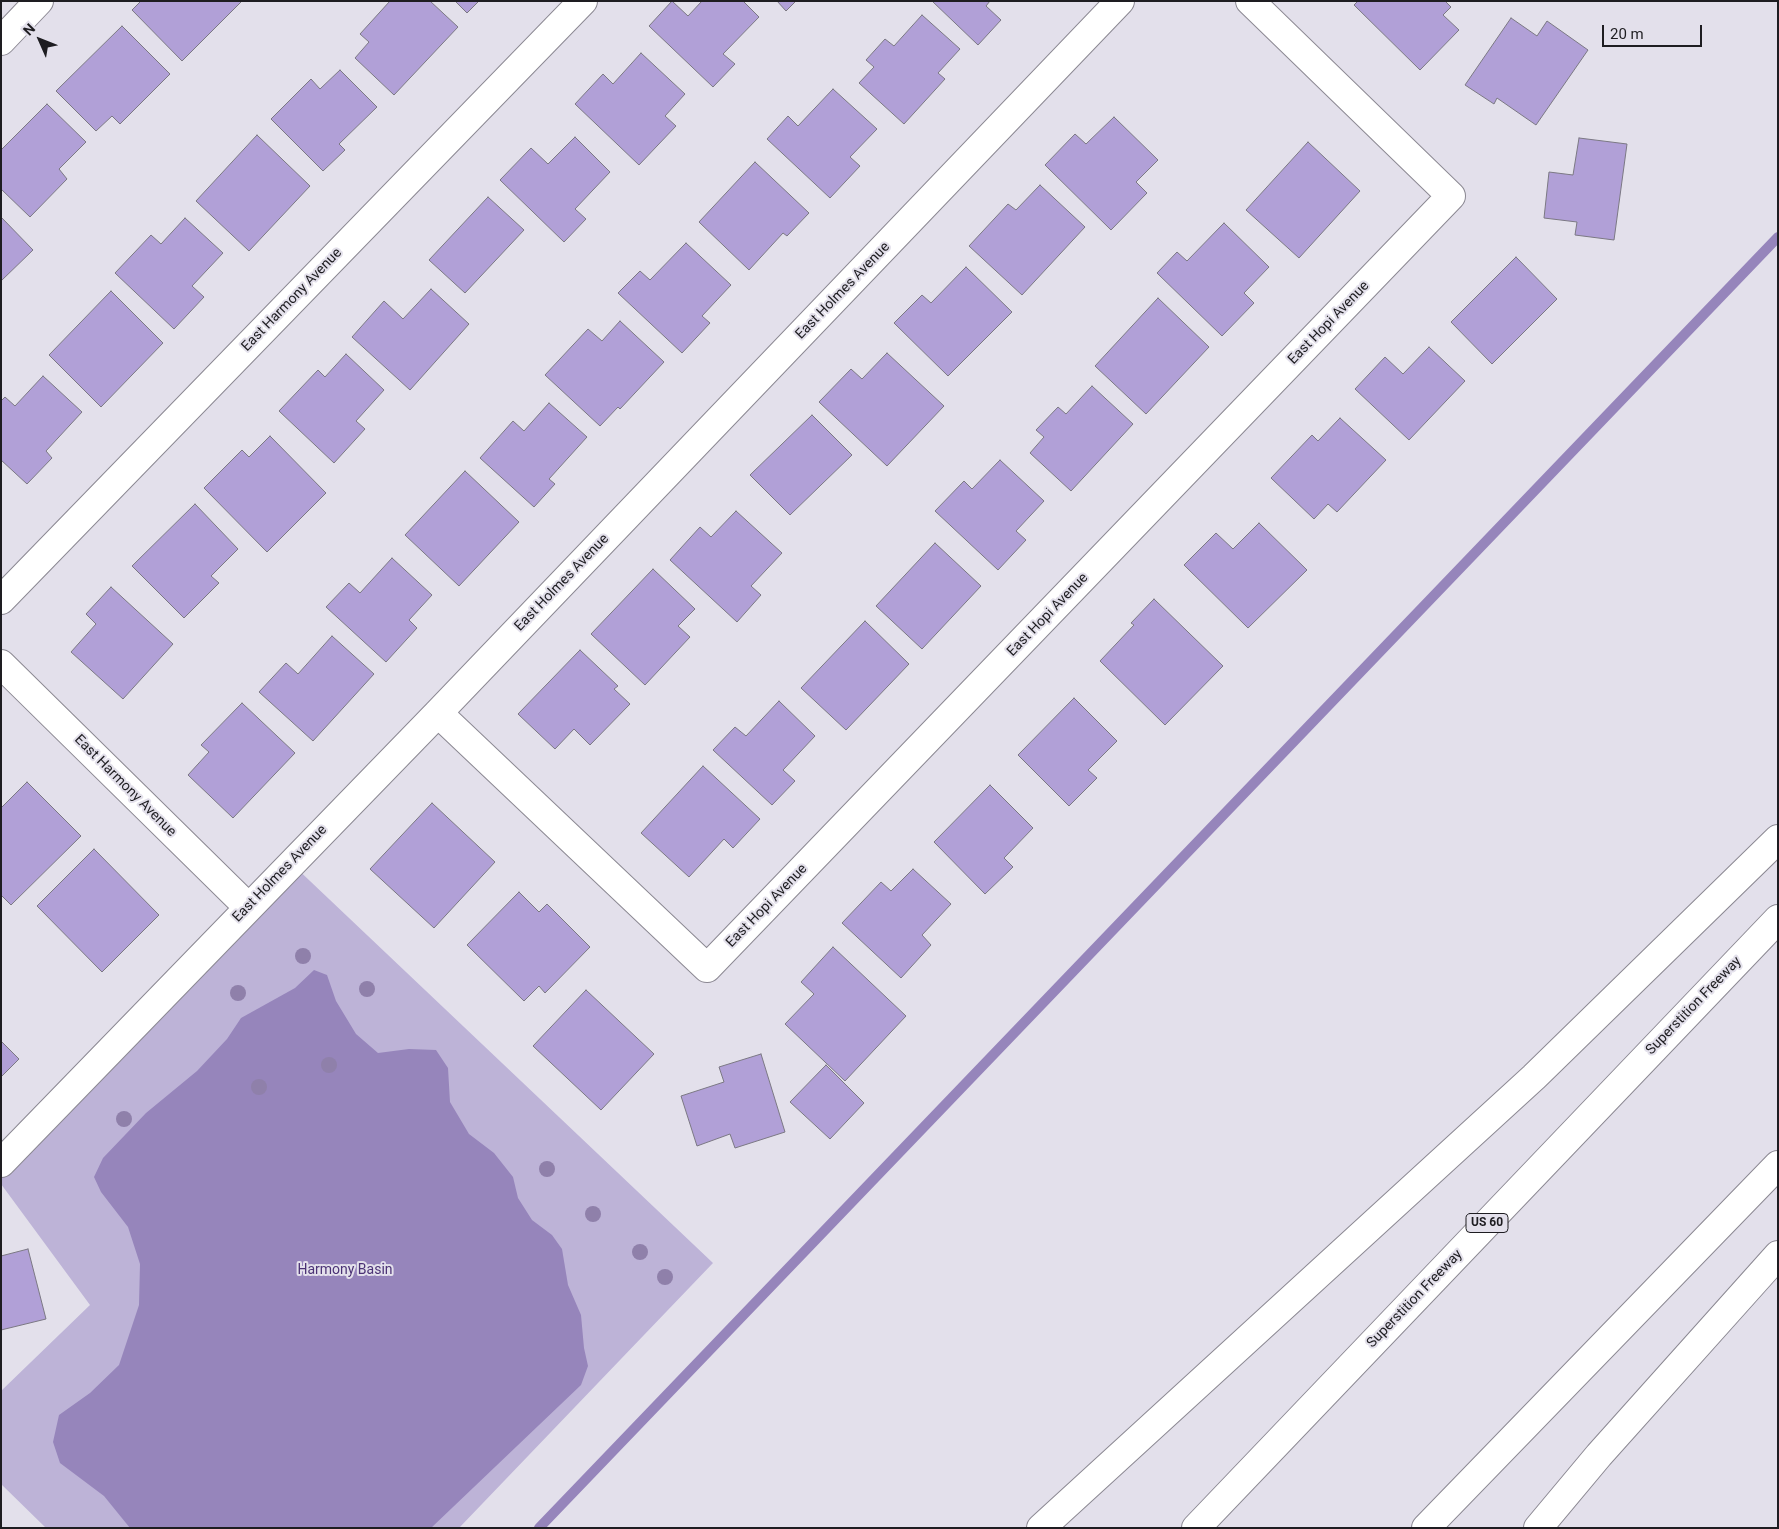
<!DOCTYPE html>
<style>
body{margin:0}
#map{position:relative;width:1779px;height:1529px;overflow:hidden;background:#e3e0eb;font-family:Roboto,sans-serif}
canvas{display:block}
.frame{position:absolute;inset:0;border:2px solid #1e1d21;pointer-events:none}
.north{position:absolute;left:15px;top:15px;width:50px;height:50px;-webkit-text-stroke:4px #e3e0eb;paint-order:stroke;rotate:314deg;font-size:14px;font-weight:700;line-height:20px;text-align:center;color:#1e1d21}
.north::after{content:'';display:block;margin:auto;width:18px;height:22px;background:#1e1d21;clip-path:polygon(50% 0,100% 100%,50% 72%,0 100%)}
.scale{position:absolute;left:1602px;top:25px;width:100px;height:22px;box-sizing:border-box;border:2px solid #1e1d21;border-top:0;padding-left:6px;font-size:15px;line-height:18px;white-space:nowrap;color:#1e1d21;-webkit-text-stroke:4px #e3e0eb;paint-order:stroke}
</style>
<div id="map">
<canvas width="1779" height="1529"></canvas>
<div class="frame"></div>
<div class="north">N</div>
<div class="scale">20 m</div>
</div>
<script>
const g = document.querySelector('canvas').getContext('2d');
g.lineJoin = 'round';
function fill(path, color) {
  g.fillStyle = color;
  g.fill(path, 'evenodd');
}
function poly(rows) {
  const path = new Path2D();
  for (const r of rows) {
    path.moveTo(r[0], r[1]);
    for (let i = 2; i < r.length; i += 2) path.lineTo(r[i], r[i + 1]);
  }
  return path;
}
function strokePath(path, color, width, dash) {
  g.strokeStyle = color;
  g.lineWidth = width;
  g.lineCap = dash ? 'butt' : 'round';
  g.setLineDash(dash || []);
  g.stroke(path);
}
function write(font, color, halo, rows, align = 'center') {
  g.font = font + ' Roboto,sans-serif';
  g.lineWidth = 4;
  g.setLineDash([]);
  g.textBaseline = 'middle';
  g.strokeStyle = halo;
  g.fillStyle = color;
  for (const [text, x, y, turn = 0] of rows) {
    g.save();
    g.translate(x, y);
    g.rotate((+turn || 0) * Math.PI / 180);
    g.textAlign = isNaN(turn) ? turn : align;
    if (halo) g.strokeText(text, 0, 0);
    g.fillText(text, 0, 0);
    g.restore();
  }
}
fill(poly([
 [291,863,713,1263,459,1528,46,1528,1,1484,1,1391,90,1305,1,1184,1,1163]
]), '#bdb3d7');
fill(poly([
 [314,970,327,975,336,1001,356,1034,378,1053,409,1049,436,1050,448,1068,450,1102,469,1134,494,1153,513,1177,518,1198,532,1220,552,1235,562,1249,568,1285,581,1315,584,1348,588,1366,581,1385,431,1528,130,1528,104,1496,60,1463,53,1442,59,1415,90,1393,119,1365,139,1305,140,1264,128,1227,101,1192,94,1177,103,1158,146,1113,197,1071,227,1039,241,1018,295,988]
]), '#9685bb');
strokePath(poly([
 [539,1528,1778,237]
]), '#9685bb', 10);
const building = poly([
 [141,1,241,1,241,2,182,61,132,10,141,1],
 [390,1,430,1,458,27,394,95,355,58,369,42,360,34,390,1],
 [455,1,479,1,467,13,455,1],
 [672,1,688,16,702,1,743,1,759,17,723,54,735,64,713,87,649,26,672,1],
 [777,1,796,1,786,11,777,1],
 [932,1,990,1,986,6,1001,20,978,45,932,1],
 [1358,1,1445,1,1451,7,1443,15,1459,30,1420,70,1354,5,1358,1],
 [922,15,960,49,938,73,945,79,904,124,859,83,874,67,866,60,885,39,894,46,922,15],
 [1511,18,1537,36,1547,21,1588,50,1536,125,1497,98,1494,104,1465,85,1511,18],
 [122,26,170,74,120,124,112,116,96,131,56,91,122,26],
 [641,53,685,94,665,116,676,126,639,165,575,104,603,74,613,84,641,53],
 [340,70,377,107,339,144,345,150,323,171,271,119,311,79,320,89,340,70],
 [833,89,877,129,850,157,860,166,830,198,767,139,788,116,798,126,833,89],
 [47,104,86,142,59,169,67,179,30,217,1,189,1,150,47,104],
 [1114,117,1158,160,1136,182,1147,193,1111,230,1045,165,1075,134,1086,144,1114,117],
 [257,135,310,186,249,251,196,201,257,135],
 [575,137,610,172,575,209,586,219,564,242,500,180,531,148,548,164,575,137],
 [1579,138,1627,144,1614,240,1575,235,1577,222,1544,218,1549,172,1573,175,1579,138],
 [1308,142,1360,191,1299,258,1246,210,1308,142],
 [755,162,809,213,787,236,783,233,749,270,699,222,755,162],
 [1040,185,1085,227,1022,295,969,246,1008,204,1016,210,1040,185],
 [488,197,524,230,465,293,429,260,488,197],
 [1,217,33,250,1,281,1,217],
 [185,218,223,253,192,286,204,297,174,329,115,273,151,235,161,244,185,218],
 [1224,223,1269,267,1244,293,1254,303,1222,336,1157,273,1177,252,1187,261,1224,223],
 [686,243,731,285,702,316,710,323,682,353,618,293,640,271,650,280,686,243],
 [1516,257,1557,299,1492,364,1451,322,1516,257],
 [966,267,1012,312,948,376,894,323,922,295,931,303,966,267],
 [431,289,469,324,410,390,352,337,384,301,403,319,431,289],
 [111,291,163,343,101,407,49,355,111,291],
 [1158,298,1209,347,1146,414,1095,366,1158,298],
 [620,321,664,362,620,409,618,407,600,426,545,375,588,329,602,341,620,321],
 [1429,347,1465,381,1409,440,1355,389,1385,357,1403,374,1429,347],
 [887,353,944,406,887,466,819,402,851,369,862,379,887,353],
 [346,354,384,390,356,421,365,429,334,463,279,411,318,370,325,377,346,354],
 [43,376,82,412,46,451,52,458,27,484,1,460,1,401,5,397,15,406,43,376],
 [1092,386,1133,424,1071,491,1030,453,1044,437,1036,430,1058,407,1066,414,1092,386],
 [549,403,587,437,549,479,555,484,534,507,480,458,513,421,524,431,549,403],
 [812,415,852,455,790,515,750,475,812,415],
 [1340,418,1386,460,1337,512,1328,504,1314,519,1271,478,1312,435,1318,441,1340,418],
 [270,436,326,493,267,552,204,488,242,450,249,457,270,436],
 [1000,460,1044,501,1016,531,1026,540,998,570,935,511,964,481,972,489,1000,460],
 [465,471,519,522,459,586,405,535,465,471],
 [195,504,238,549,211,576,219,583,184,618,132,566,195,504],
 [736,511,782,553,751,586,761,595,737,622,670,560,700,527,711,537,736,511],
 [1259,523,1307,570,1248,628,1184,565,1216,533,1233,549,1259,523],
 [935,543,981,586,922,649,876,606,935,543],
 [392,558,432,595,409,620,417,628,386,662,326,607,349,583,360,593,392,558],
 [653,569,695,609,678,626,690,637,645,685,591,634,653,569],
 [111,587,173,644,123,699,71,652,96,624,86,614,111,587],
 [1154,599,1223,666,1165,725,1100,661,1134,625,1131,623,1154,599],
 [865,621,909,664,846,730,801,688,865,621],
 [332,636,374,674,313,741,259,692,286,663,298,674,332,636],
 [580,650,618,686,614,689,630,704,590,745,574,729,555,749,518,714,580,650],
 [1074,698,1117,741,1088,770,1097,778,1069,806,1018,755,1074,698],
 [779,701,815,736,783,770,795,781,772,805,713,750,735,727,746,736,779,701],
 [242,703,295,753,233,818,188,775,209,752,201,745,242,703],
 [703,766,760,819,733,848,724,839,689,877,641,833,703,766],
 [27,782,81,836,11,905,1,895,1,808,27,782],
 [990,785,1033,828,1004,858,1013,867,985,894,934,842,990,785],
 [432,803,495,862,434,928,370,869,432,803],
 [94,849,159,915,102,972,37,906,94,849],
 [913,869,951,904,922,935,931,945,901,978,842,923,881,882,891,891,913,869],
 [519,892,539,912,547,904,590,947,545,993,539,986,524,1001,467,945,519,892],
 [833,947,906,1016,845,1081,785,1024,814,994,801,982,833,947],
 [586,990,654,1054,601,1110,533,1046,586,990],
 [1,1041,19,1059,1,1077,1,1041],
 [761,1054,785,1132,735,1148,730,1134,697,1146,681,1096,724,1082,719,1067,761,1054],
 [826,1065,864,1103,830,1139,790,1102,826,1065],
 [28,1249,46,1319,1,1330,1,1256,28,1249]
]);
fill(building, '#b1a0d7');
strokePath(building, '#7b7883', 1);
const minor = poly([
 [1,41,39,1],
 [1,600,583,1],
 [1,664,248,907],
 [438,713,707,968,1451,196,1250,1],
 [1,1163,438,713,1120,1]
]);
const motorway = poly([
 [1041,1528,1534,1077,1778,839],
 [1196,1528,1778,919],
 [1426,1528,1778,1165],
 [1538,1528,1599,1455,1778,1255]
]);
strokePath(minor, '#8b8892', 30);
strokePath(motorway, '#8b8892', 30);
strokePath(minor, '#fff', 28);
strokePath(motorway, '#fff', 28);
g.fillStyle = '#8f80aa';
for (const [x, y] of [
 [303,956],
 [367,989],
 [238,993],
 [329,1065],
 [259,1087],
 [124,1119],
 [547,1169],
 [593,1214],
 [640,1252],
 [665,1277]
]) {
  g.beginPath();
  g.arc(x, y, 8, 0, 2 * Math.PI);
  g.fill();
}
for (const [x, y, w] of [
 [1487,1223,42]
]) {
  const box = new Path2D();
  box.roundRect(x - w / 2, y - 9.5, w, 19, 4);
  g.fillStyle = '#e3e0eb';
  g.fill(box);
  strokePath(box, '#1e1d21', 1);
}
write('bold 12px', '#1e1d21', null, [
 ["US 60",1487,1223]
]);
write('14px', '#1e1d21', '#e3e0eb', [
 ["East Holmes Avenue",843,291,-46],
 ["East Harmony Avenue",292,300,-46],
 ["East Hopi Avenue",1329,323,-46],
 ["East Holmes Avenue",562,583,-46],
 ["East Hopi Avenue",1048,615,-46],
 ["East Harmony Avenue",125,786,45],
 ["East Holmes Avenue",280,874,-46],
 ["East Hopi Avenue",767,906,-46],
 ["Superstition Freeway",1694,1006,-46],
 ["Superstition Freeway",1415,1299,-46]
]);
write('14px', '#4b3275', '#e3e0eb', [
 ["Harmony Basin",345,1270]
]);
</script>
